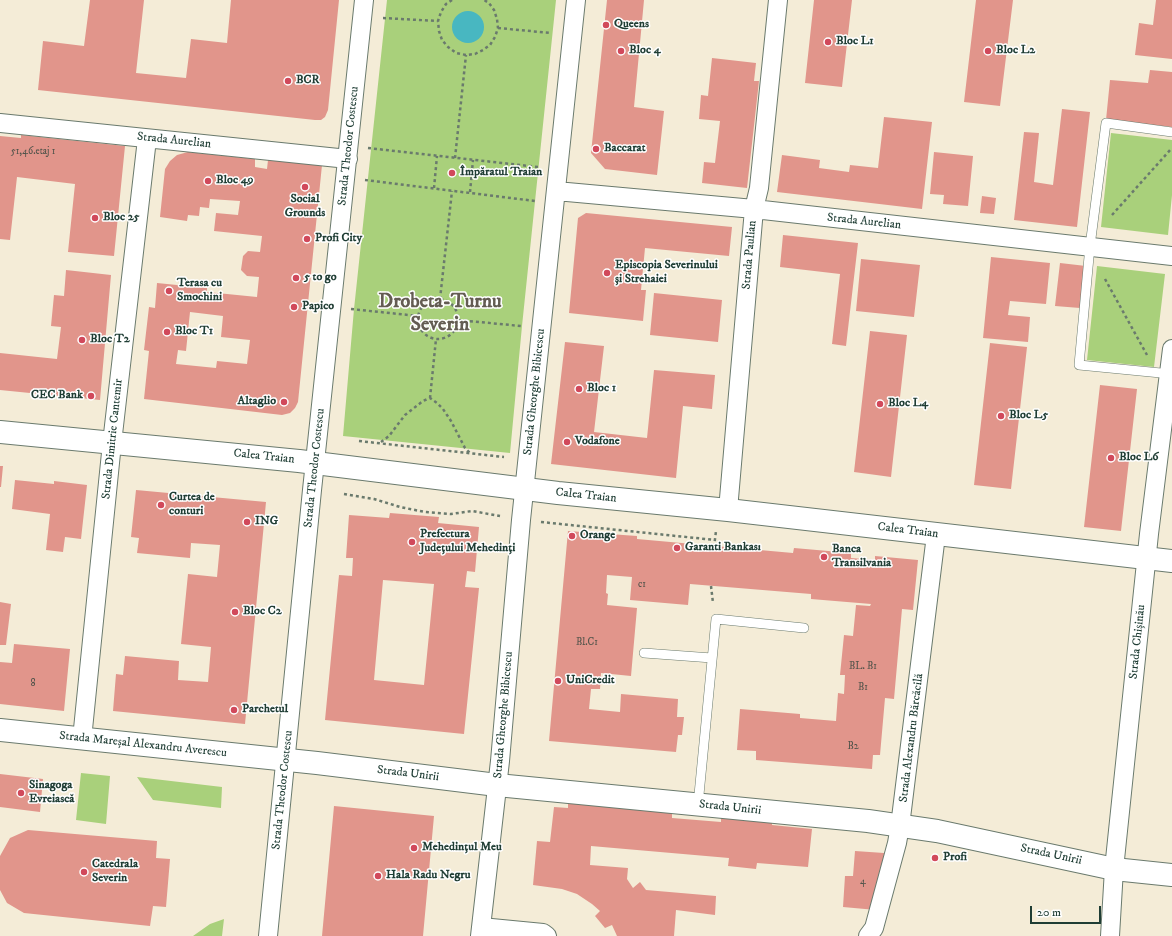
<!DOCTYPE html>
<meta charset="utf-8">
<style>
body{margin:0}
#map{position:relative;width:1172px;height:936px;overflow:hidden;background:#f4ecd7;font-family:"IM FELL DW Pica",serif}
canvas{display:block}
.scale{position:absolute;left:1030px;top:906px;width:71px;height:18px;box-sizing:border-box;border:2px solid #1f3d34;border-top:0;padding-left:5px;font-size:12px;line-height:14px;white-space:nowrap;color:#1f3d34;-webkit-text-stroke:3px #fff;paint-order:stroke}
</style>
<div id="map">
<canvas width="1172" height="936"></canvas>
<div class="scale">20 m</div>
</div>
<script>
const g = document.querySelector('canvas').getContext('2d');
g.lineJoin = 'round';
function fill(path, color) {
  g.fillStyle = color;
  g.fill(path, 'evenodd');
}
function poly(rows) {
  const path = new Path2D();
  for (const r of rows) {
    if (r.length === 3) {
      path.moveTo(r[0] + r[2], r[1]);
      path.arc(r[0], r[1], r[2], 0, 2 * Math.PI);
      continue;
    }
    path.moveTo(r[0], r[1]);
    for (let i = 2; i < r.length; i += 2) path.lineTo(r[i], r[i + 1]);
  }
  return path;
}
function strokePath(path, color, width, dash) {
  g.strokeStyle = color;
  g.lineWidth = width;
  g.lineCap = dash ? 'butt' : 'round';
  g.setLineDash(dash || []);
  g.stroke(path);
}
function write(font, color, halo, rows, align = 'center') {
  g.font = font + ' "IM FELL DW Pica",serif';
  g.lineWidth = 3;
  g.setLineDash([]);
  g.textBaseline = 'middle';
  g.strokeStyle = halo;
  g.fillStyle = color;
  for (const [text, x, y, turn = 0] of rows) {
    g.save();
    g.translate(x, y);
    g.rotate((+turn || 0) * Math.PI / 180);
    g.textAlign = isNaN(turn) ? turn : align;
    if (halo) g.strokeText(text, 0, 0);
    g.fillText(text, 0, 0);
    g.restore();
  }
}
fill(poly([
 [387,0,556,0,522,326,510,453,343,436,354,309],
 [1111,133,1172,140,1172,195,1168,235,1101,227],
 [1097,266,1165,274,1154,367,1087,360],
 [81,773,110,776,106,824,76,820],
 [137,777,222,787,221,808,153,800],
 [224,919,222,936,193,936,210,924]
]), '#a9d07b');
fill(poly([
 [468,27,16]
]), '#48b7c1');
fill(poly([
 [90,0,144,0,136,73,186,78,191,39,227,43,231,0,339,0,328,110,325,117,321,120,315,120,38,90,43,41,84,46],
 [607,0,644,0,634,107,664,111,657,175,605,169,591,153],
 [814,0,852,0,842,87,805,83],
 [976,0,1013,0,1000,106,964,102],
 [1156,0,1172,0,1172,59,1135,55,1139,23,1153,25],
 [712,58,756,63,754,81,759,81,747,188,702,183,704,162,715,163,720,121,699,119,701,95,708,96],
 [1150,70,1172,72,1172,127,1106,120,1110,80,1148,83],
 [1062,109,1090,112,1077,227,1014,220,1024,132,1039,133,1034,182,1053,185],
 [884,117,932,122,922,209,777,192,782,155,820,160,819,168,849,172,850,165,878,168],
 [21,135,125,146,114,256,68,252,75,184,17,177,10,240,0,239,0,136,21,138],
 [188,152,255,159,255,167,267,169,268,160,322,165,298,402,295,408,290,413,282,415,144,399,149,351,144,350,149,307,155,308,157,283,207,288,207,292,257,297,259,277,247,276,241,270,243,256,248,251,260,252,262,236,214,231,216,213,238,215,240,201,210,199,209,208,200,207,199,216,188,215,187,221,160,217,165,169,170,161,177,155],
 [190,312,223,316,221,337,250,340,247,364,217,361,216,368,176,364,178,350,186,351],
 [934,152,973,156,968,206,943,204,944,195,930,194],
 [982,196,996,198,994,214,980,213],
 [586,213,732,227,729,256,645,248,641,290,646,290,643,321,569,313,578,218],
 [783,235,858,243,846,346,832,344,840,274,780,267],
 [991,257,1050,263,1046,304,1010,301,1008,315,1030,317,1028,342,983,338],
 [861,259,920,265,914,317,856,311],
 [1060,263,1086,266,1080,308,1055,306],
 [66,270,111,275,100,400,0,390,0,353,57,359,61,327,51,326,54,295,64,296],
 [654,293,722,300,718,342,650,335],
 [870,331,907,335,891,477,854,472],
 [565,342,604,346,594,432,647,438,654,370,715,375,712,409,683,406,676,478,551,464],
 [990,343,1027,347,1011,489,974,485],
 [1100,385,1137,389,1121,531,1084,527],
 [0,466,3,466,1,487,0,487],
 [15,480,54,484,54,481,87,485,81,539,65,537,63,552,46,550,50,514,12,509],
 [136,490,266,502,245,724,113,711,116,674,123,675,125,656,179,661,178,680,208,682,211,647,181,644,188,574,217,577,220,545,191,543,190,558,137,553,139,538,131,537],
 [390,513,439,517,438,523,479,527,475,572,467,571,465,587,479,588,464,734,325,720,339,575,352,576,353,558,346,558,349,515,389,518],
 [383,580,434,584,424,685,374,680],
 [568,531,637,536,637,539,793,553,794,548,851,553,851,558,875,560,875,556,918,560,913,610,902,609,894,699,885,698,880,755,873,755,872,769,756,760,756,751,737,750,740,709,800,714,800,718,836,721,838,693,844,694,845,675,840,675,844,635,853,636,856,605,870,606,871,604,811,599,811,594,690,584,688,605,630,600,632,577,607,575,606,593,608,594,607,605,637,608,631,676,601,673,600,689,591,689,589,709,620,712,621,694,678,699,677,717,684,717,682,735,678,735,676,752,549,741],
 [0,602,11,604,6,645,0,645],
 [14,644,70,649,64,711,0,704,0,662,12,663],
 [0,774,43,779,40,812,0,807],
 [568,802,672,811,672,818,721,822,721,816,772,821,772,825,812,829,808,867,757,863,756,869,728,866,729,858,591,846,590,865,628,868,627,879,633,888,640,882,646,890,716,896,715,915,676,910,674,936,617,936,612,925,605,928,595,916,600,911,592,904,577,894,562,889,533,885,537,841,550,842,554,807,568,808],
 [334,806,434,816,423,936,322,936],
 [28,830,157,841,156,858,170,859,166,907,153,906,150,926,24,913,7,903,0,890,0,856,10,838],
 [855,851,884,853,882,889,876,910,843,907,845,876,853,876]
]), '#e1958b');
const lane = poly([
 [1171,374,1079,365,1090,246,1106,123,1172,132],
 [644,653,712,658],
 [698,805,716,619,804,628]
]);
const street = poly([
 [0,123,348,159],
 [556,191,754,209,1172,256],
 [728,510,754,209,759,188,778,0],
 [82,739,112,443,147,139],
 [481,927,543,933,547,936],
 [268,936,312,490,364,0],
 [480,936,500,761,521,520,576,0],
 [868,936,874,928,897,843,900,826,936,535],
 [1110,936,1114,869,1149,534,1172,349]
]);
const secondary = poly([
 [0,432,299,461,558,493,728,510,1172,561],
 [0,730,317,763,497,785,868,821,937,831,1114,869,1172,875]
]);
strokePath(lane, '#6a7a6d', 10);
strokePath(street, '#6a7a6d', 20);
strokePath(secondary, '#6a7a6d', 24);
strokePath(poly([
 [452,0,446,4,441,12,438,21,439,31,442,40,448,47,456,53,466,55,475,54,483,50,490,45,495,37,498,28,497,19,494,10,489,3,484,0],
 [383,18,438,21],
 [498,28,551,33],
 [368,148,538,167],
 [455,158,466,55],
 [365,180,535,201],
 [434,188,437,156],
 [470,192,473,160],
 [1112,215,1171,149],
 [1105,279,1147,355],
 [440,299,452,191],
 [438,319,20],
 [351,309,418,316],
 [458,320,521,326],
 [430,398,436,339],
 [359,441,504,457],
 [381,442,389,436,405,415,423,401,430,398,437,403,443,409,451,421,465,448,470,453],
 [344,494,374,499,400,507,425,512,451,514,472,511,500,516],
 [541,522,715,540],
 [714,547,716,531],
 [711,586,713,603]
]), '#6a7a6d', 2.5, [3, 3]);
strokePath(lane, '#fff', 9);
strokePath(street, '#fff', 18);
strokePath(secondary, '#fff', 22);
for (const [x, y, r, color] of [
 [606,25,4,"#d1495b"],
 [828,42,4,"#d1495b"],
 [621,51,4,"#d1495b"],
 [988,51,4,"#d1495b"],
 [288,81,4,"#d1495b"],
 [596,149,4,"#d1495b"],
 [452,173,4,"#d1495b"],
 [208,181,4,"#d1495b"],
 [305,187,4,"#d1495b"],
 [95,218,4,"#d1495b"],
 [307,239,4,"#d1495b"],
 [607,273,4,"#d1495b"],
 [296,278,4,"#d1495b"],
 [169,291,4,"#d1495b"],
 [294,307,4,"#d1495b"],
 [167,332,4,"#d1495b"],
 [82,340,4,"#d1495b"],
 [579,389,4,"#d1495b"],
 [91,396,4,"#d1495b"],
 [284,402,4,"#d1495b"],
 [880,404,4,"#d1495b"],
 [1001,416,4,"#d1495b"],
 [567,442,4,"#d1495b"],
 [1111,458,4,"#d1495b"],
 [161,505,4,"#d1495b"],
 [247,522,4,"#d1495b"],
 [572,536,4,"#d1495b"],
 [412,542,4,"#d1495b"],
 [677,548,4,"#d1495b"],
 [824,557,4,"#d1495b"],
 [235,612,4,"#d1495b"],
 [558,681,4,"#d1495b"],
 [234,710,4,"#d1495b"],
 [21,793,4,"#d1495b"],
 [414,848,4,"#d1495b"],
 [935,858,4,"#d1495b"],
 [84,872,4,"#d1495b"],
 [378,876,4,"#d1495b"]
]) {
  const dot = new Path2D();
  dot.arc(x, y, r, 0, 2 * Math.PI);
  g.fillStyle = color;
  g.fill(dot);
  strokePath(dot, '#fff', 1.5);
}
write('10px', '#50534a', null, [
 ["51,46.etaj 1",33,152],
 ["c1",642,585],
 ["Bl.C1",587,643],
 ["BL. B1",863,667],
 ["8",33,684],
 ["B1",863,688],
 ["B2",853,747],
 ["4",863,882]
]);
write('bold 12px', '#1f3d34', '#fff', [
 ["Queens",614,25],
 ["Bloc L1",836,42],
 ["Bloc 4",629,51],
 ["Bloc L2",996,51],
 ["BCR",296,81],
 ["Baccarat",604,149],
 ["Împăratul Traian",460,173],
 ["Bloc 49",216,181],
 ["Social",305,200,"center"],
 ["Grounds",305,214,"center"],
 ["Bloc 25",103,218],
 ["Profi City",315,239],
 ["Episcopia Severinului",615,266],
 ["și Strehaiei",615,280],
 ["5 to go",304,278],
 ["Terasa cu",177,284],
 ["Smochini",177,298],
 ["Papico",302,307],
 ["Bloc T1",175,332],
 ["Bloc T2",90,340],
 ["Bloc 1",587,389],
 ["CEC Bank",83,396,"right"],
 ["Altaglio",276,402,"right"],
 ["Bloc L4",888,404],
 ["Bloc L5",1009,416],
 ["Vodafone",575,442],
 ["Bloc L6",1119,458],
 ["Curtea de",169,498],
 ["conturi",169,512],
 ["ING",255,522],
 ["Prefectura",420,535],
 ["Județului Mehedinți",420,549],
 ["Orange",580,536],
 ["Garanti Bankası",685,548],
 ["Banca",832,550],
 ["Transilvania",832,564],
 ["Bloc C2",243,612],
 ["UniCredit",566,681],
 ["Parchetul",242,710],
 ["Sinagoga",29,786],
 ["Evreiască",29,800],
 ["Mehedințul Meu",422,848],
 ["Profi",943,858],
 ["Catedrala",92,865],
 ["Severin",92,879],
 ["Hala Radu Negru",386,876]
], 'left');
write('12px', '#1f3d34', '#fff', [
 ["Strada Aurelian",174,141,6],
 ["Strada Theodor Costescu",349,146,-84],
 ["Strada Aurelian",864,222,6],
 ["Strada Paulian",750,255,-85],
 ["Strada Gheorghe Bibicescu",535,392,-84],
 ["Strada Dimitrie Cantemir",113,439,-84],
 ["Calea Traian",264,457,6],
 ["Strada Theodor Costescu",315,468,-84],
 ["Calea Traian",586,496,6],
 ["Calea Traian",908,531,7],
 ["Strada Chișinău",1138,642,-84],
 ["Strada Gheorghe Bibicescu",504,715,-85],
 ["Strada Alexandru Bărcăcilă",912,738,-83],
 ["Strada Mareșal Alexandru Averescu",143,745,6],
 ["Strada Unirii",408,774,7],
 ["Strada Theodor Costescu",283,790,-84],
 ["Strada Unirii",730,808,6],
 ["Strada Unirii",1051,855,12]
]);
write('bold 20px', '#635c52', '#fff', [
 ["Drobeta-Turnu",440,303],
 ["Severin",440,326]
]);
</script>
